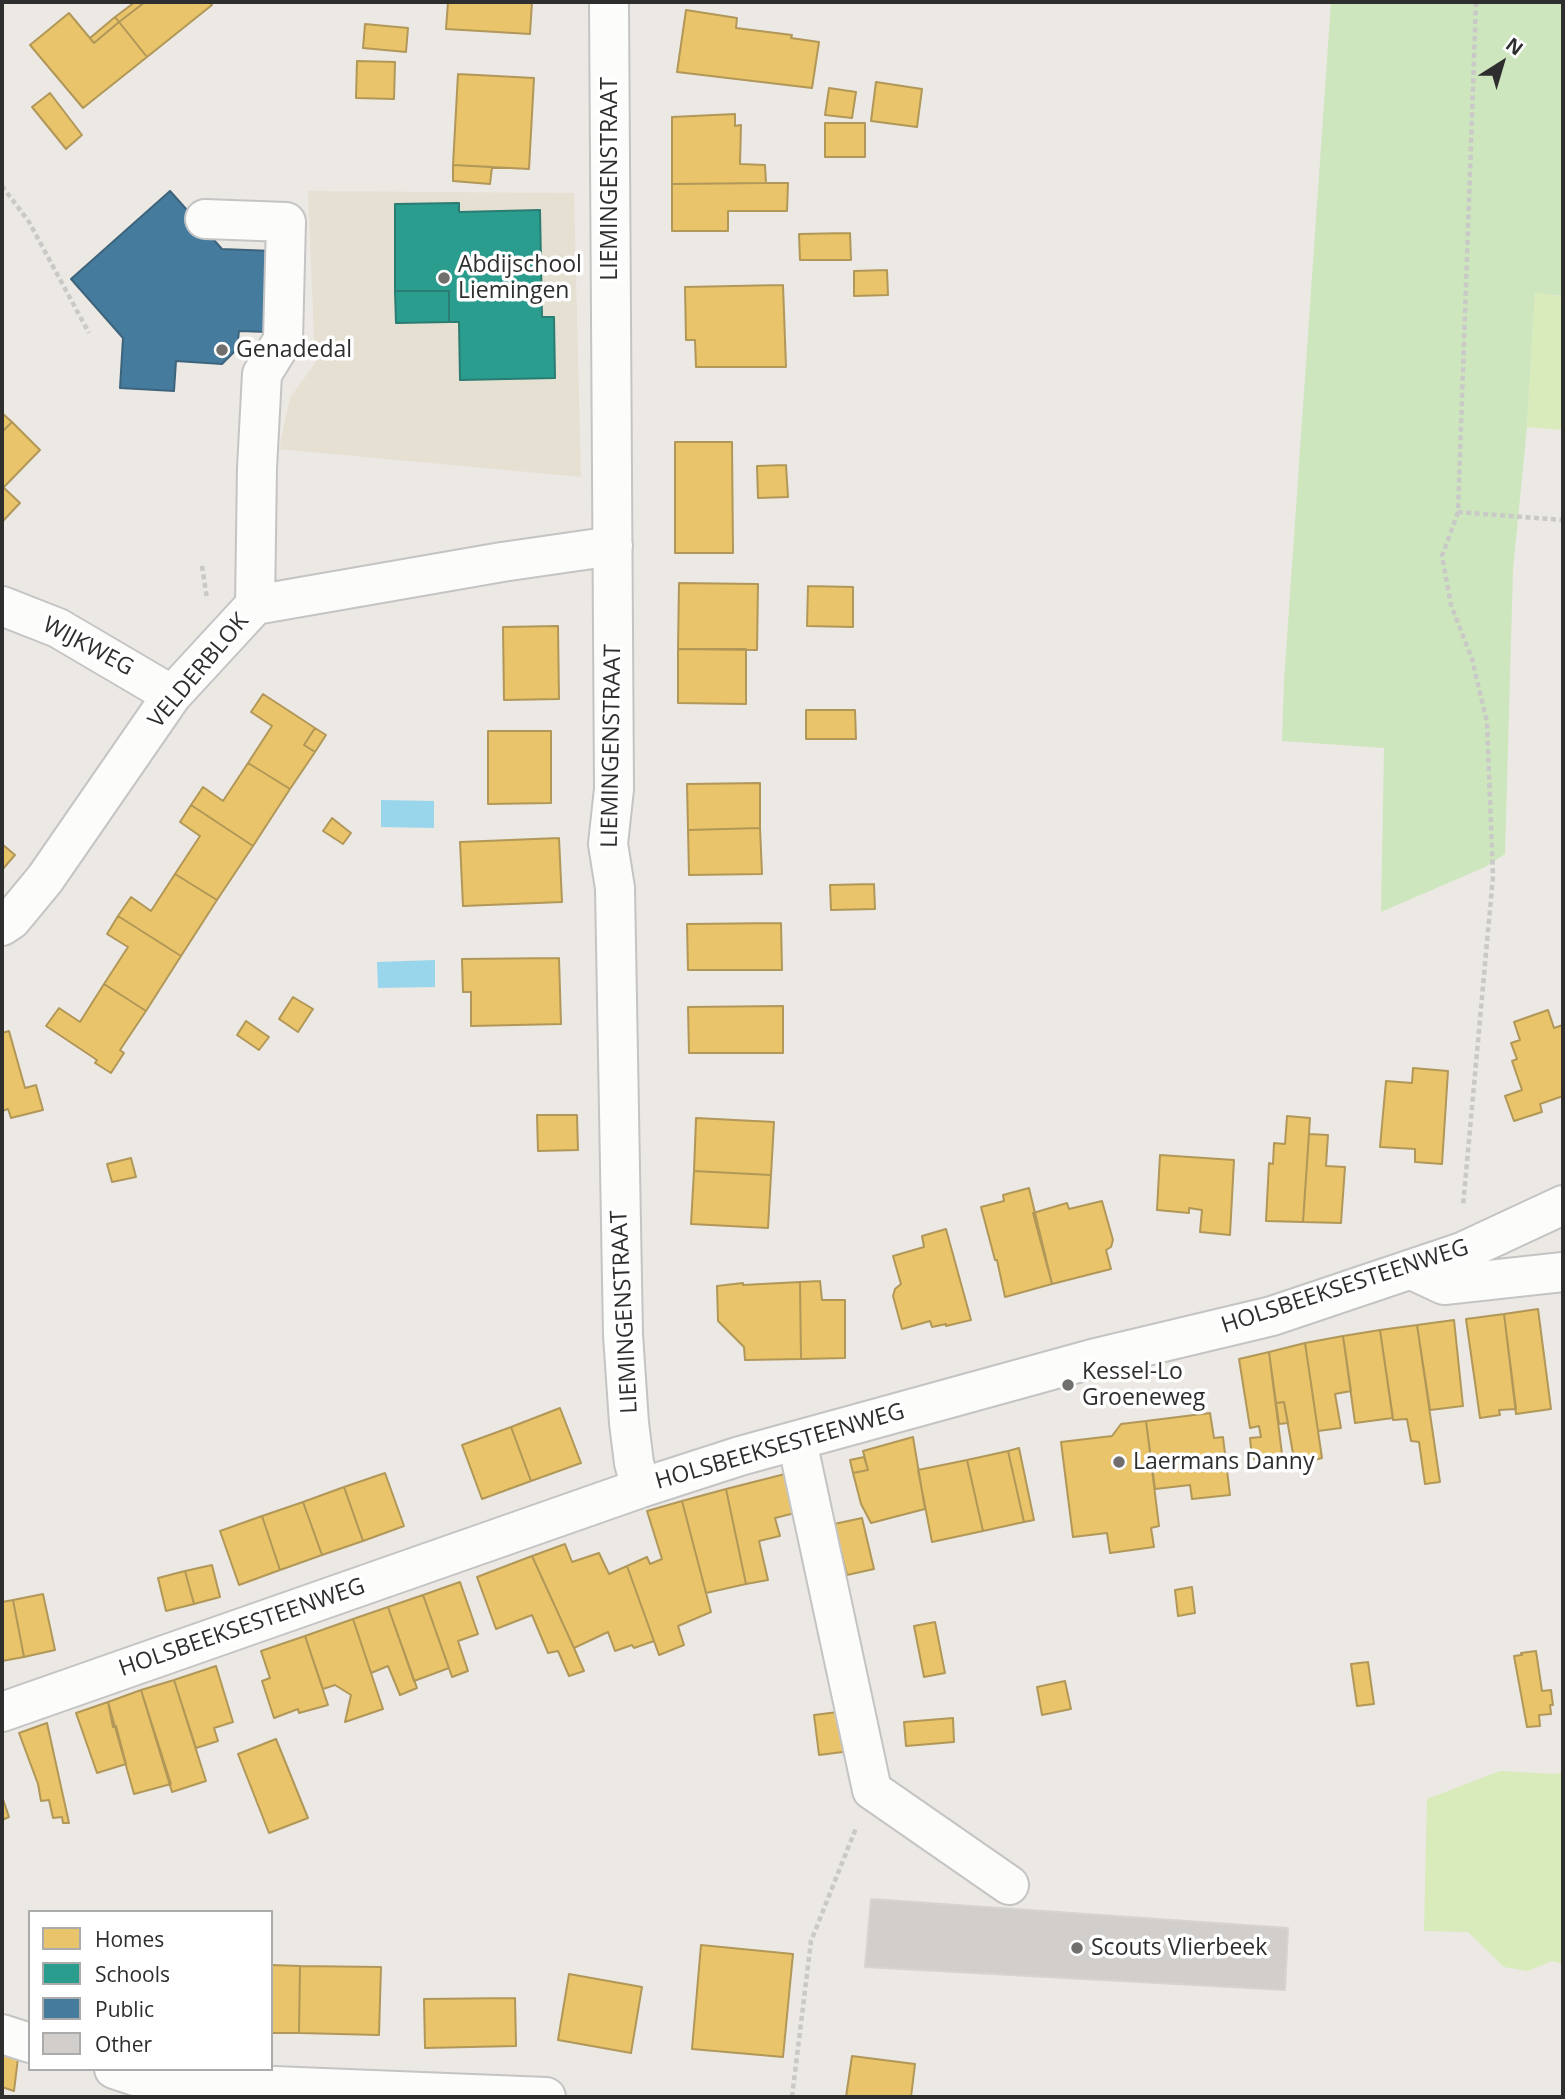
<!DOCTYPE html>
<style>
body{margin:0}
#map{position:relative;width:1565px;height:2099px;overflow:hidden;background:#ece8e4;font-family:"Open Sans",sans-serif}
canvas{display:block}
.frame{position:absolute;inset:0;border:4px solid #2e2e2e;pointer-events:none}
.legend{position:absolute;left:28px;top:1910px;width:245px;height:161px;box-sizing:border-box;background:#fff;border:2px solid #ababab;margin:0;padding:9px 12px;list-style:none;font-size:21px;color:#2e2e2e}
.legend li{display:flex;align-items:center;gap:14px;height:35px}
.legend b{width:35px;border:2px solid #ababab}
.north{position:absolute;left:1467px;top:28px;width:70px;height:70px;-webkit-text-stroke:5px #fff;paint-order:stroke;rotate:37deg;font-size:19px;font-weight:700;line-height:28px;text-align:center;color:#2e2e2e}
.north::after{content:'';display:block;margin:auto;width:24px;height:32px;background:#2e2e2e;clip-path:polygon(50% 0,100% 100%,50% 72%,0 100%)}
</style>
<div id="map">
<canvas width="1565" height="2099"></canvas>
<div class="frame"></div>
<ul class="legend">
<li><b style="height:19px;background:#e9c46a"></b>Homes</li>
<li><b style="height:19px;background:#2a9d8f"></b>Schools</li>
<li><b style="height:19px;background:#457b9d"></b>Public</li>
<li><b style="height:19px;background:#d1cecb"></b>Other</li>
</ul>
<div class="north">N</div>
</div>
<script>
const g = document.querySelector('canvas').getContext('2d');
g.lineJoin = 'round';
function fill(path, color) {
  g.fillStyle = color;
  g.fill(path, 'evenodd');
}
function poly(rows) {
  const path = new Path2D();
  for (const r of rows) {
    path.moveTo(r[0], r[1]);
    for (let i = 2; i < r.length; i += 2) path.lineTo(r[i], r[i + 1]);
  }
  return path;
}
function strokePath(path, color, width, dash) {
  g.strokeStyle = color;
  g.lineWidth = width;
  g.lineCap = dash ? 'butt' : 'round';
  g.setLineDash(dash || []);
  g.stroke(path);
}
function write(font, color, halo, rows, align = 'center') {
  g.font = font + ' "Open Sans",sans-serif';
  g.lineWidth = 7;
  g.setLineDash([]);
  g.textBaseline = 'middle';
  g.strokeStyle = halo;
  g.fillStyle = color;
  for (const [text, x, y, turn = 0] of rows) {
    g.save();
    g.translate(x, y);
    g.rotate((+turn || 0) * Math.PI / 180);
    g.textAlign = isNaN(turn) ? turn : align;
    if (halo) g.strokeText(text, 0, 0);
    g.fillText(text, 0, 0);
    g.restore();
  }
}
fill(poly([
 [308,191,574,193,581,477,279,449,290,398,315,363]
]), '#e6e0d3');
fill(poly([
 [1331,2,1563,2,1563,296,1535,293,1527,427,1513,570,1505,854,1485,867,1381,912,1384,748,1282,741,1284,681]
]), '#cee6be');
fill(poly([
 [1535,292,1563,297,1563,430,1527,427],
 [1500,1771,1556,1774,1563,1772,1563,1964,1552,1961,1528,1971,1504,1967,1468,1932,1424,1931,1427,1799]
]), '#d9eabb');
fill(poly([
 [381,800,434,801,434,828,381,827],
 [435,960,435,987,378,988,377,962]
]), '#99d6ec');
const homes = poly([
 [135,2,145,2,119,22,115,17,135,2],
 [145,2,209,2,212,5,147,57,119,22,145,2],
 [448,2,532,2,530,34,446,29,448,2],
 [686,10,737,18,736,28,792,35,791,38,819,42,812,88,677,72,686,10],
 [69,13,94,43,119,22,147,57,83,108,30,45,69,13],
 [115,17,119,22,94,43,90,38,115,17],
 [365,24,408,28,406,52,363,48,365,24],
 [357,61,395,62,394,99,356,98,357,61],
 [458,74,534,78,529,169,453,165,458,74],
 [876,82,922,89,917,127,871,121,876,82],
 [829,88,856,92,852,118,825,115,829,88],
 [50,93,82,135,66,149,32,107,50,93],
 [735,114,735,126,741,125,740,164,765,165,766,183,672,184,672,117,735,114],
 [825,123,865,123,865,157,825,157,825,123],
 [453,165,492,167,490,184,453,181,453,165],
 [766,183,788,183,787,211,728,211,728,231,672,231,672,184,766,183],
 [850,233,851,260,800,260,799,234,850,233],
 [887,270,888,295,854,296,854,271,887,270],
 [783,285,786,367,696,367,695,340,686,340,685,287,783,285],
 [2,413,12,422,2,432,2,413],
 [12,422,40,450,4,487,2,486,2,432,12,422],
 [675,442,732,442,733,553,675,553,675,442],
 [786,465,788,497,758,498,757,466,786,465],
 [2,486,20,503,2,522,2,486],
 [679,583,758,584,757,650,678,649,679,583],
 [808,586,853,587,853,627,807,626,808,586],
 [558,626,559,699,504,700,503,627,558,626],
 [678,649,746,649,746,704,678,703,678,649],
 [263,694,315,728,304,745,315,752,290,789,248,763,272,726,251,712,263,694],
 [806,710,855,710,856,739,806,739,806,710],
 [315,728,326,735,315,752,304,745,315,728],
 [488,731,551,731,551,803,488,804,488,731],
 [248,763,290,789,253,846,191,805,203,787,223,801,248,763],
 [760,783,760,828,688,830,687,784,760,783],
 [191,805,253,846,217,900,175,874,200,836,180,822,191,805],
 [332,818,351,833,343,844,323,831,332,818],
 [760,828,762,874,689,875,688,830,760,828],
 [559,838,562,902,463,906,460,842,559,838],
 [2,844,15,855,2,870,2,844],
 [175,874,217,900,181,956,118,916,131,897,151,911,175,874],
 [874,884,875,909,831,910,830,885,874,884],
 [118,916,181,956,146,1011,104,984,128,947,107,934,118,916],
 [781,923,782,970,688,970,687,924,781,923],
 [559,958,561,1024,471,1026,471,992,463,992,462,959,559,958],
 [104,984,146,1011,120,1050,124,1053,111,1073,95,1063,97,1060,46,1026,59,1008,80,1022,104,984],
 [293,997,313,1009,298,1032,279,1019,293,997],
 [783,1006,783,1053,689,1053,688,1007,783,1006],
 [1548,1010,1554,1028,1563,1025,1563,1096,1540,1104,1542,1112,1514,1121,1505,1096,1522,1090,1512,1061,1517,1059,1511,1043,1520,1040,1514,1022,1548,1010],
 [246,1021,269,1037,259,1050,237,1035,246,1021],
 [9,1031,25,1088,36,1085,43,1110,11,1118,8,1109,2,1111,2,1033,9,1031],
 [1413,1068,1448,1071,1442,1164,1415,1162,1415,1149,1380,1147,1386,1081,1412,1083,1413,1068],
 [537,1115,577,1115,578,1150,538,1151,537,1115],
 [1287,1116,1310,1118,1303,1222,1266,1221,1269,1163,1273,1164,1274,1143,1285,1144,1287,1116],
 [696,1118,774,1122,771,1175,694,1171,696,1118],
 [1309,1134,1328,1135,1326,1166,1345,1167,1341,1223,1303,1222,1309,1134],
 [1160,1155,1234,1160,1230,1235,1200,1232,1202,1210,1189,1208,1189,1213,1157,1210,1160,1155],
 [131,1158,136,1177,112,1182,107,1164,131,1158],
 [694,1171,771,1175,768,1228,691,1224,694,1171],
 [1029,1188,1052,1284,1005,1297,997,1260,995,1260,981,1207,1004,1201,1003,1195,1029,1188],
 [1102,1201,1113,1240,1111,1247,1106,1250,1111,1269,1052,1284,1033,1213,1067,1203,1069,1209,1102,1201],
 [946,1229,971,1320,946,1326,946,1324,932,1327,930,1321,902,1329,893,1296,895,1289,901,1284,893,1256,924,1247,922,1236,946,1229],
 [820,1281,822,1300,845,1300,845,1358,801,1359,800,1282,820,1281],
 [800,1282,801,1359,745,1360,744,1347,718,1321,717,1286,743,1283,743,1285,800,1282],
 [1538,1309,1551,1409,1516,1414,1504,1314,1538,1309],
 [1504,1314,1516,1409,1499,1410,1500,1415,1480,1418,1466,1319,1504,1314],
 [1454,1320,1463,1406,1430,1410,1417,1325,1454,1320],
 [1417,1325,1440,1482,1425,1484,1419,1442,1411,1441,1407,1419,1393,1420,1380,1330,1417,1325],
 [1380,1330,1393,1418,1355,1423,1343,1336,1380,1330],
 [1343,1336,1351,1391,1335,1394,1341,1428,1318,1431,1305,1343,1343,1336],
 [1305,1343,1322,1458,1295,1465,1284,1402,1276,1403,1269,1352,1305,1343],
 [1269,1352,1282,1454,1252,1459,1250,1438,1261,1437,1259,1426,1250,1428,1239,1359,1269,1352],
 [1284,1402,1288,1423,1279,1424,1276,1403,1284,1402],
 [560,1408,581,1463,531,1481,511,1427,560,1408],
 [1210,1413,1214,1438,1223,1437,1230,1495,1192,1499,1190,1485,1155,1489,1146,1421,1210,1413],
 [1146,1421,1159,1526,1151,1528,1154,1547,1110,1553,1107,1533,1073,1537,1061,1442,1112,1436,1121,1424,1146,1421],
 [511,1427,531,1481,482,1499,462,1445,511,1427],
 [913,1437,925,1509,871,1523,861,1504,853,1473,868,1470,863,1451,913,1437],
 [1019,1448,1034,1520,1024,1522,1008,1451,1019,1448],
 [1008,1451,1024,1522,983,1531,967,1460,1008,1451],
 [864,1457,868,1470,853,1473,850,1460,864,1457],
 [967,1460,983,1531,932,1542,918,1470,967,1460],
 [385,1473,404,1526,363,1541,344,1487,385,1473],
 [785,1474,795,1513,775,1518,780,1536,759,1541,768,1580,746,1584,726,1489,785,1474],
 [344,1487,363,1541,322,1555,303,1502,344,1487],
 [726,1489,746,1584,706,1593,682,1501,726,1489],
 [682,1501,711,1612,678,1626,684,1645,659,1655,627,1566,647,1557,650,1564,662,1559,647,1511,682,1501],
 [303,1502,322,1555,280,1570,262,1516,303,1502],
 [262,1516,280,1570,239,1585,220,1531,262,1516],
 [862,1518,874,1569,847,1575,834,1524,862,1518],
 [565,1544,572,1562,599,1553,609,1574,627,1566,654,1641,634,1648,632,1645,615,1651,608,1632,574,1648,532,1556,565,1544],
 [532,1556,574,1648,584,1671,569,1676,558,1651,548,1653,532,1615,496,1629,477,1577,532,1556],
 [212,1565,220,1597,194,1604,185,1571,212,1565],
 [185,1571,194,1604,166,1611,158,1578,185,1571],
 [460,1582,478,1634,458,1641,468,1671,452,1677,423,1595,460,1582],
 [1192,1587,1195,1613,1178,1616,1175,1590,1192,1587],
 [43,1594,55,1650,24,1657,13,1600,43,1594],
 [423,1595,449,1668,414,1681,388,1607,423,1595],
 [13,1600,24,1657,2,1661,2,1602,13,1600],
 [388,1607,417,1688,400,1695,388,1666,371,1673,353,1619,388,1607],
 [353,1619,383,1709,345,1722,351,1695,335,1685,323,1689,305,1636,353,1619],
 [935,1622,945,1673,924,1677,914,1626,935,1622],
 [305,1636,328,1705,299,1713,298,1709,274,1718,262,1681,270,1678,261,1651,305,1636],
 [1536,1651,1542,1691,1551,1690,1553,1705,1550,1705,1551,1714,1539,1715,1540,1726,1527,1727,1514,1656,1522,1655,1521,1653,1536,1651],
 [1368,1662,1374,1704,1357,1706,1351,1664,1368,1662],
 [216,1666,233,1722,214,1728,218,1741,196,1748,174,1680,216,1666],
 [174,1680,206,1781,172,1792,141,1690,174,1680],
 [1065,1681,1071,1709,1042,1715,1037,1687,1065,1681],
 [141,1690,171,1784,134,1794,108,1702,141,1690],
 [108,1702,113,1727,116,1726,126,1764,97,1773,76,1713,108,1702],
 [846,1711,851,1751,819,1755,814,1715,846,1711],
 [953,1718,954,1742,906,1746,904,1722,953,1718],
 [47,1723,69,1823,63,1823,62,1817,53,1818,49,1800,41,1801,38,1784,19,1733,47,1723],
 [276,1739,308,1818,269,1833,238,1754,276,1739],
 [2,1796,9,1817,2,1820,2,1796],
 [701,1945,793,1954,783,2057,692,2049,701,1945],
 [271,1965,300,1966,299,2033,271,2033,271,1965],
 [300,1966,381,1967,379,2035,299,2033,300,1966],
 [569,1974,642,1987,631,2053,558,2040,569,1974],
 [515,1998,516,2046,425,2048,424,1999,515,1998],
 [2,2045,13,2048,11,2057,18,2058,14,2091,2,2087,2,2045],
 [852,2056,915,2064,911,2097,846,2097,852,2056]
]);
fill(homes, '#e9c46a');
strokePath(homes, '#b19758', 2);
const schools = poly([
 [459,203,459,212,540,210,542,317,554,317,555,378,460,380,459,322,449,322,449,291,395,291,395,204,459,203],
 [395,291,449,291,449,322,396,323,395,291]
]);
fill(schools, '#2a9d8f');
strokePath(schools, '#2b7c72', 2);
const public = poly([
 [170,191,222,249,273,251,268,332,239,331,237,349,222,364,176,361,174,391,120,388,123,338,71,279,170,191]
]);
fill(public, '#457b9d');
strokePath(public, '#3e647c', 2);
const building = poly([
 [871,1899,1288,1928,1285,1990,865,1967,871,1899]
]);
fill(building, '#d1cecb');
strokePath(building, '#d7d4d0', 2);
const minor = poly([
 [609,2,614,789,608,844,615,888,623,1335,629,1423,634,1463,641,1488],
 [205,219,286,222,283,340,262,374,257,468,255,605],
 [2,606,58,628,172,695],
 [2,926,11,920,45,879,172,695,255,605,502,562,613,546],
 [1412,1270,1444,1285,1563,1272],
 [797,1441,872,1790,1009,1885],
 [2,1712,641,1488,740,1456,1092,1359,1272,1316,1462,1252,1563,1205],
 [2,2034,30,2043],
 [114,2069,150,2081,546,2097]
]);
strokePath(minor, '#c5c4c5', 42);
strokePath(poly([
 [1476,2,1458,512,1563,520],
 [2,186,29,222,89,333],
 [1458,512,1442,556,1451,605,1472,659,1487,722,1493,876,1463,1206],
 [202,566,207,599],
 [792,2097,811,1941,856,1828]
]), '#c9c9c8', 4.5, [5, 3.5]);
strokePath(minor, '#fcfcfb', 38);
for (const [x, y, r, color] of [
 [444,278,7,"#706f6e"],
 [222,350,7,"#706f6e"],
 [1068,1385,7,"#706f6e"],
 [1119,1462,7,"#706f6e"],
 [1077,1948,7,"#706f6e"]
]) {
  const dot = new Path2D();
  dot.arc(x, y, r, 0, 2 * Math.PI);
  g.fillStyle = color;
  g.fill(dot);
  strokePath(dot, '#fff', 2.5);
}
write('23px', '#2e2e2e', '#fff', [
 ["LIEMINGENSTRAAT",610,179,-90],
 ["WIJKWEG",88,647,28],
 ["VELDERBLOK",199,671,-50],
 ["LIEMINGENSTRAAT",612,746,-89],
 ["HOLSBEEKSESTEENWEG",1345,1287,-18],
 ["LIEMINGENSTRAAT",625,1312,-93],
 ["HOLSBEEKSESTEENWEG",780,1447,-16],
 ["HOLSBEEKSESTEENWEG",242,1628,-19]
]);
write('23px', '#2e2e2e', '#fff', [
 ["Abdijschool",458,265],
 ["Liemingen",458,291],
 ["Genadedal",236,350],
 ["Kessel-Lo",1082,1372],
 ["Groeneweg",1082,1398],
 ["Laermans Danny",1133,1462],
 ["Scouts Vlierbeek",1091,1948]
], 'left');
</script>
